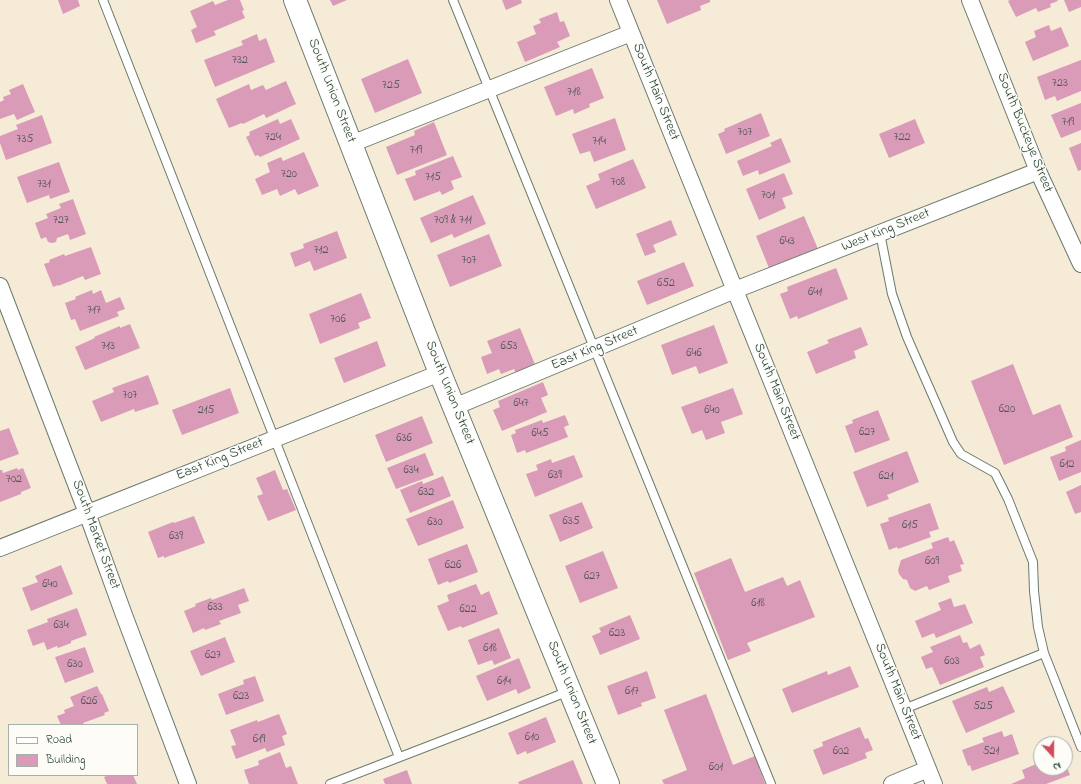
<!DOCTYPE html>
<style>
body{margin:0}
#map{position:relative;width:1081px;height:784px;overflow:hidden;background:#f5ebd6;font-family:"Indie Flower",sans-serif}
canvas{display:block}
.legend{position:absolute;left:8px;top:724px;width:130px;height:52px;box-sizing:border-box;background:#fdfcf7;border:1px solid #a4b0a9;margin:0;padding:5px 7px;list-style:none;font-size:12px;color:#1f3d34}
.legend li{display:flex;align-items:center;gap:8px;height:20px}
.legend b{width:20px;border:1px solid #a4b0a9}
.north{position:absolute;left:1033px;top:736px;width:40px;height:40px;box-sizing:border-box;background:#fdfcf7;border:1px solid #a4b0a9;border-radius:50%;rotate:159deg;font-size:11px;font-weight:700;line-height:16px;text-align:center;color:#1f3d34}
.north::after{content:'';display:block;margin:auto;width:14px;height:18px;background:#d1495b;clip-path:polygon(50% 0,100% 100%,50% 72%,0 100%)}
</style>
<div id="map">
<canvas width="1081" height="784"></canvas>
<ul class="legend">
<li><b style="height:5px;background:#fff"></b>Road</li>
<li><b style="height:11px;background:#da9bb8"></b>Building</li>
</ul>
<div class="north">N</div>
</div>
<script>
const g = document.querySelector('canvas').getContext('2d');
g.lineJoin = 'round';
function fill(path, color) {
  g.fillStyle = color;
  g.fill(path, 'evenodd');
}
function poly(rows) {
  const path = new Path2D();
  for (const r of rows) {
    path.moveTo(r[0], r[1]);
    for (let i = 2; i < r.length; i += 2) path.lineTo(r[i], r[i + 1]);
  }
  return path;
}
function strokePath(path, color, width, dash) {
  g.strokeStyle = color;
  g.lineWidth = width;
  g.lineCap = dash ? 'butt' : 'round';
  g.setLineDash(dash || []);
  g.stroke(path);
}
function write(font, color, halo, rows, align = 'center') {
  g.font = font + ' "Indie Flower",sans-serif';
  g.lineWidth = 3;
  g.setLineDash([]);
  g.textBaseline = 'middle';
  g.strokeStyle = halo;
  g.fillStyle = color;
  for (const [text, x, y, turn = 0] of rows) {
    g.save();
    g.translate(x, y);
    g.rotate((+turn || 0) * Math.PI / 180);
    g.textAlign = isNaN(turn) ? turn : align;
    if (halo) g.strokeText(text, 0, 0);
    g.fillText(text, 0, 0);
    g.restore();
  }
}
fill(poly([
 [58,0,78,0,80,6,63,14],
 [228,0,240,0,244,10,242,11,245,18,214,31,216,35,196,43,191,30,197,27,190,11,213,1,215,5],
 [330,0,347,0,333,6],
 [502,0,521,0,522,3,506,10],
 [657,0,710,0,710,2,700,6,701,10,667,24],
 [1010,0,1057,0,1058,1,1050,4,1051,7,1038,12,1036,8,1016,17,1008,1],
 [1064,0,1081,0,1081,7,1069,12],
 [557,12,560,22,564,21,570,36,557,42,560,47,525,62,517,42,536,34,533,26,541,23,539,19],
 [1049,25,1051,31,1061,27,1069,46,1033,61,1025,42,1036,37,1034,31],
 [257,34,259,41,266,38,275,62,215,87,204,60,243,45,241,41],
 [408,59,422,93,375,113,361,79],
 [1081,60,1081,91,1057,101,1055,96,1045,100,1037,77],
 [592,68,604,98,589,104,590,107,574,114,573,109,556,116,544,87],
 [286,81,296,104,266,118,264,114,243,124,242,123,229,128,216,99,249,84,251,90,263,85,266,90],
 [23,84,35,112,17,120,14,114,0,119,0,102,4,100,3,97,11,94,9,90],
 [1081,103,1081,130,1061,138,1051,115],
 [761,113,770,136,726,154,718,134,725,131,724,129],
 [42,115,52,143,6,160,0,143,0,136,18,129,16,125],
 [615,118,626,150,594,162,590,151,580,154,572,134],
 [278,119,280,124,291,119,300,139,260,157,258,155,255,156,246,137,250,135,249,132],
 [915,119,925,143,889,158,879,134],
 [434,122,447,155,397,175,386,147,415,135,414,131],
 [781,138,791,162,759,175,758,170,743,176,737,161,772,146,770,143],
 [1081,143,1081,170,1078,171,1069,148],
 [304,152,319,186,298,195,295,189,280,196,277,189,262,195,255,179,270,172,267,163,281,157,283,161],
 [453,156,462,177,451,181,454,189,442,195,440,191,414,201,405,179,416,175,415,171],
 [633,159,646,188,596,209,586,186,600,180,598,174],
 [59,162,70,192,50,199,49,195,27,203,17,177],
 [784,173,793,194,782,198,786,208,759,220,746,189],
 [473,195,486,224,454,238,452,234,431,243,420,218],
 [73,199,86,234,70,240,68,234,57,238,56,242,52,243,48,242,46,237,41,239,35,223,48,218,46,214,61,208,59,204],
 [804,216,818,249,769,268,756,236],
 [671,220,677,235,653,245,656,252,645,256,636,234],
 [337,231,347,258,314,271,310,261,295,267,290,253,304,248,303,244],
 [489,234,502,266,450,287,437,255],
 [91,247,101,274,85,280,83,276,58,286,58,285,53,287,44,264,50,262,49,260,64,254,65,256],
 [684,262,694,286,647,305,637,281],
 [836,268,848,299,798,319,797,316,790,319,780,294,788,291,787,287],
 [92,290,93,294,101,290,106,303,120,297,125,309,117,312,119,316,80,331,75,319,71,320,65,303,76,299,75,297],
 [361,293,371,318,358,323,360,328,320,344,309,314],
 [130,324,140,348,85,370,75,347,95,338,94,337,120,326,120,328],
 [714,325,728,363,699,374,696,366,672,375,661,345],
 [861,327,868,345,854,351,856,358,816,374,807,352,829,343,827,340],
 [520,328,536,367,517,375,514,369,501,374,499,369,487,374,481,357,492,353,487,341],
 [377,341,386,366,344,383,334,358],
 [1013,364,1033,415,1060,404,1073,437,1004,465,971,381],
 [148,375,159,404,135,412,134,409,101,422,92,401,114,392,112,388],
 [543,382,548,395,541,398,547,412,502,431,493,410,500,407,498,401],
 [230,388,239,413,182,435,172,410],
 [733,388,743,414,721,422,725,433,706,440,702,430,692,434,681,407],
 [878,410,890,440,855,453,845,426,853,423,852,420],
 [565,415,569,425,564,427,568,437,526,453,525,450,517,453,511,435,516,433,515,430,542,420,543,423],
 [422,416,433,443,386,462,375,435],
 [9,428,19,454,0,461,0,431],
 [1081,440,1081,472,1059,481,1050,457,1066,451,1065,447],
 [907,451,919,482,887,495,889,499,867,507,853,472],
 [425,453,434,475,396,489,387,468],
 [574,455,583,477,535,497,526,474,538,470,536,465,551,459,552,463],
 [17,468,18,470,23,468,31,488,21,492,21,494,0,502,0,470,2,470,3,473],
 [275,470,283,490,287,489,296,510,268,521,257,496,263,494,256,478],
 [443,476,451,496,410,513,400,490,422,481,423,484],
 [1081,485,1081,512,1075,514,1066,492],
 [453,500,464,528,418,546,406,519],
 [582,502,593,528,560,542,549,515],
 [930,503,939,529,929,532,931,537,898,549,897,547,889,550,880,524,889,521,888,518],
 [194,516,205,543,164,558,164,556,158,558,148,532,173,522,174,523],
 [948,537,950,542,954,540,964,564,960,565,962,571,948,576,950,582,929,590,927,586,915,591,910,588,907,580,903,579,899,574,898,570,901,560,933,548,931,543],
 [467,544,478,572,449,583,448,581,438,585,428,559],
 [603,551,618,588,580,603,565,566],
 [731,558,745,592,783,577,787,586,800,580,815,617,747,643,751,651,728,660,694,573],
 [61,565,73,594,31,611,22,588,38,582,35,576],
 [476,584,481,595,489,591,498,614,462,628,461,626,448,631,437,606,449,601,447,595],
 [244,588,249,601,238,605,241,613,219,621,221,624,205,630,204,628,193,633,184,611,196,606,195,604,211,598,212,600],
 [951,598,954,607,965,604,973,623,936,638,934,633,922,638,915,621,941,610,938,603],
 [77,608,87,635,71,641,71,643,58,648,57,646,47,650,44,642,33,646,27,630,48,622,47,619],
 [630,615,640,639,600,655,592,636,601,632,599,628],
 [499,628,511,658,494,665,492,660,478,665,468,640],
 [960,635,963,643,967,642,970,649,980,644,985,655,980,657,984,667,940,685,932,667,926,669,921,657,933,652,930,647],
 [225,637,235,662,201,676,190,651],
 [85,647,94,672,65,683,55,657],
 [519,658,531,688,518,694,516,689,487,701,476,676],
 [850,666,859,687,792,713,782,689,827,671,828,675],
 [647,671,656,698,641,703,642,706,618,715,607,686],
 [255,676,264,701,226,715,218,694,244,684,243,680],
 [97,686,101,694,102,694,109,711,104,713,105,715,83,723,84,725,61,725,57,716,65,713,64,710,74,706,70,697],
 [1003,686,1015,712,966,733,952,701,987,687,989,692],
 [706,694,733,765,755,756,765,784,664,784,662,780,687,770,664,710],
 [279,714,287,734,282,736,285,745,267,752,265,748,236,759,231,746,236,745,230,730,257,720,258,722],
 [546,717,556,742,527,754,526,751,517,755,508,733],
 [860,727,865,739,868,738,873,750,865,753,867,758,823,775,813,750,823,746,822,742],
 [1002,731,1004,737,1012,734,1019,754,972,771,970,765,968,766,962,750,984,742,982,738],
 [280,752,286,768,291,766,298,784,249,784,244,770,259,765,258,761],
 [573,760,583,784,519,784,518,782],
 [1041,762,1041,768,1065,768,1065,763,1070,775,1046,784,1011,784,1025,778,1022,770],
 [407,770,412,784,385,784,383,779],
 [110,775,133,775,137,784,107,784,104,777]
]), '#da9bb8');
const lane = poly([
 [103,0,399,757],
 [453,0,771,784],
 [880,233,892,294,907,337,953,442,961,454,995,473,1008,499,1033,562,1034,591,1038,627,1044,653,1081,747],
 [904,709,1044,653],
 [330,784,496,720,569,691]
]);
const street = poly([
 [618,0,934,784],
 [970,0,1038,171,1081,264],
 [351,144,631,33],
 [0,286,87,513,124,615,188,784],
 [454,407,735,290,1038,171],
 [0,548,440,373],
 [892,784,928,769]
]);
const secondary = poly([
 [295,0,440,373,608,784]
]);
strokePath(lane, '#6a7a6d', 10);
strokePath(street, '#6a7a6d', 18);
strokePath(secondary, '#6a7a6d', 24);
strokePath(lane, '#fff', 8);
strokePath(street, '#fff', 16);
strokePath(secondary, '#fff', 22);
write('12px', '#4e5455', null, [
 ["732",240,61],
 ["723",1060,84],
 ["725",391,86],
 ["718",574,93],
 ["719",1068,123],
 ["707",745,133],
 ["724",273,138],
 ["722",902,138],
 ["735",25,140],
 ["714",599,142],
 ["719",416,151],
 ["720",289,175],
 ["715",433,178],
 ["708",618,183],
 ["731",44,185],
 ["701",768,196],
 ["727",61,221],
 ["709 & 711",453,221],
 ["643",787,242],
 ["712",321,251],
 ["707",469,261],
 ["652",666,284],
 ["641",815,293],
 ["717",94,311],
 ["706",338,320],
 ["713",108,347],
 ["653",509,347],
 ["646",694,354],
 ["707",130,396],
 ["647",521,404],
 ["620",1007,410],
 ["215",206,411],
 ["640",712,411],
 ["627",867,433],
 ["645",540,434],
 ["636",404,439],
 ["612",1067,465],
 ["634",411,471],
 ["639",555,476],
 ["621",886,477],
 ["702",14,480],
 ["632",426,493],
 ["635",571,522],
 ["630",435,523],
 ["615",910,526],
 ["639",176,537],
 ["609",932,562],
 ["626",453,566],
 ["627",592,577],
 ["640",50,585],
 ["618",758,604],
 ["633",215,608],
 ["622",468,610],
 ["634",61,626],
 ["623",617,634],
 ["618",490,649],
 ["627",213,656],
 ["603",952,662],
 ["630",75,665],
 ["614",504,682],
 ["617",632,692],
 ["623",241,697],
 ["626",89,702],
 ["525",983,707],
 ["610",532,738],
 ["619",259,740],
 ["602",841,752],
 ["521",991,752],
 ["601",716,768]
]);
write('14px', '#1f3d34', '#fdfcf7', [
 ["South Union Street",331,91,69],
 ["South Main Street",655,92,68],
 ["South Buckeye Street",1024,133,68],
 ["West King Street",886,231,-22],
 ["East King Street",595,349,-23],
 ["South Main Street",776,392,68],
 ["South Union Street",449,393,68],
 ["East King Street",220,460,-22],
 ["South Market Street",95,535,70],
 ["South Main Street",897,692,68],
 ["South Union Street",571,693,68]
]);
</script>
